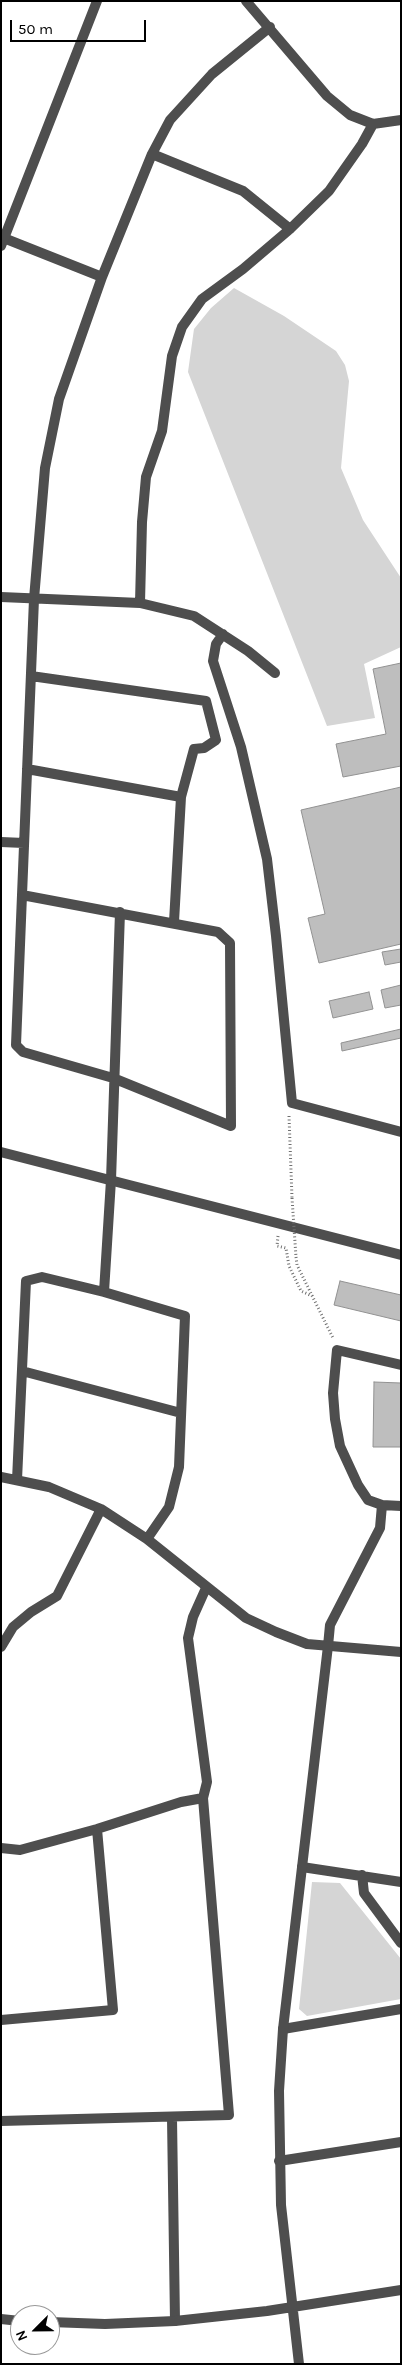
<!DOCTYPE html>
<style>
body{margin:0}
#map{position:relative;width:402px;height:2365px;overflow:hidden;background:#fff;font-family:Karla,sans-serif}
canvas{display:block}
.frame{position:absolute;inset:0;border:2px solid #000;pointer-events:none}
.north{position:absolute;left:10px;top:2305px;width:50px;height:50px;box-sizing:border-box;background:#fff;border:1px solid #999;border-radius:50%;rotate:247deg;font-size:14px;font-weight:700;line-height:20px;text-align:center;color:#000}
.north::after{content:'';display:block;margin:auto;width:18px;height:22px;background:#000;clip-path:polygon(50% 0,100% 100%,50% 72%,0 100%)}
.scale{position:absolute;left:10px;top:20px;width:136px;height:22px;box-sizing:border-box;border:2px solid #000;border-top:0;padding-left:6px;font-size:15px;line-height:18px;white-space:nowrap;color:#000;-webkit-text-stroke:4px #fff;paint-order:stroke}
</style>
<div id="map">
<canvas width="402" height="2365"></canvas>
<div class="frame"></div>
<div class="north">N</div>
<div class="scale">50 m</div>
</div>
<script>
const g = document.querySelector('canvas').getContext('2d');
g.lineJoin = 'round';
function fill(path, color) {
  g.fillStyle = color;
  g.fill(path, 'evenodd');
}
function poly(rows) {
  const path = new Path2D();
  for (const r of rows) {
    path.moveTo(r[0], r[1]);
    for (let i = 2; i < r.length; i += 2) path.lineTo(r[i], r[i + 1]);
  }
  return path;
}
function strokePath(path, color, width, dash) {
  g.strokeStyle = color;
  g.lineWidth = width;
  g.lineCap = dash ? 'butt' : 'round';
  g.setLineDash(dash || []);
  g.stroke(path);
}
fill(poly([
 [234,288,284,316,336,351,345,365,349,381,341,468,363,520,401,578,401,647,364,664,375,718,327,726,188,372,194,329,211,308],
 [312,1882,340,1883,401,1959,401,1999,307,2016,299,2009]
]), '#d5d5d5');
const building = poly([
 [401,663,401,766,343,777,336,744,386,734,373,669,401,663],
 [401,787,401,944,319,963,308,918,325,914,301,810,401,787],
 [401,949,401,962,385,965,382,952,401,949],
 [401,985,401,1005,385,1008,381,990,401,985],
 [369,992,373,1009,333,1018,329,1001,369,992],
 [401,1029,401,1038,342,1051,341,1043,401,1029],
 [340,1281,401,1295,401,1321,334,1305,340,1281],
 [374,1382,401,1383,401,1447,373,1447,374,1382]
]);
fill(building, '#bebebe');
strokePath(building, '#929292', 1);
strokePath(poly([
 [289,1116,292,1198],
 [278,1236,277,1246,286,1248,289,1266,301,1291,312,1296],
 [296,1257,297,1265,333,1338]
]), '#707070', 3, [1, 2.5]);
strokePath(poly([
 [246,1,327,96,350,115,373,124,401,120],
 [152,154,243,191,290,229],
 [1,237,102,277],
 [1,597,140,603,194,616,248,651,275,673],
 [140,603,142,522,146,477,162,431,172,356,182,327,202,299,243,269,290,229,329,191,362,144,373,124],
 [223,634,216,644,213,661,241,747,267,859,276,936,292,1103,401,1132],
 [31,676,206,701,216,740,204,748,194,749,181,797,174,922],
 [27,769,181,797],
 [1,842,24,843],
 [22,895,218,932,230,943,231,1126,113,1078,23,1052,16,1045,22,895,34,599,45,468,59,399,102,277,152,154,170,120,212,74,270,27],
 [104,1292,111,1180,120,912],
 [401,1365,337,1350,333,1393,335,1419,340,1446,358,1485,368,1500,382,1505,401,1506],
 [22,1371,181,1413],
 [1,1477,49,1487,101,1509,147,1539,246,1618,276,1632,307,1644,401,1652],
 [17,1480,26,1281,42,1277,104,1292,185,1316,179,1467,169,1507,147,1539],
 [328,1646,330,1625,380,1528,382,1505],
 [1,1647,13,1627,31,1612,57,1596,101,1509],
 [203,1798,207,1782,188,1638,193,1617,206,1588],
 [1,1848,20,1850,97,1829,181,1802,203,1798,229,2115,1,2121],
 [302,1867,401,1882],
 [362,1875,364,1893,401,1943],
 [1,2020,113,2010,97,1829],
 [283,2029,401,2009],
 [172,2118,175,2321],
 [279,2161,401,2142]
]), '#4e4e4e', 10);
strokePath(poly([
 [1,246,97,1],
 [1,1152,401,1255],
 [1,2319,20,2321],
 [50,2322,105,2324,175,2321,267,2311,401,2290],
 [299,2364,281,2205,279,2091,283,2029,328,1646]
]), '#4e4e4e', 10);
strokePath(poly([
 [292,1198,296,1257]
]), '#707070', 3, [1, 2.5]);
</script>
